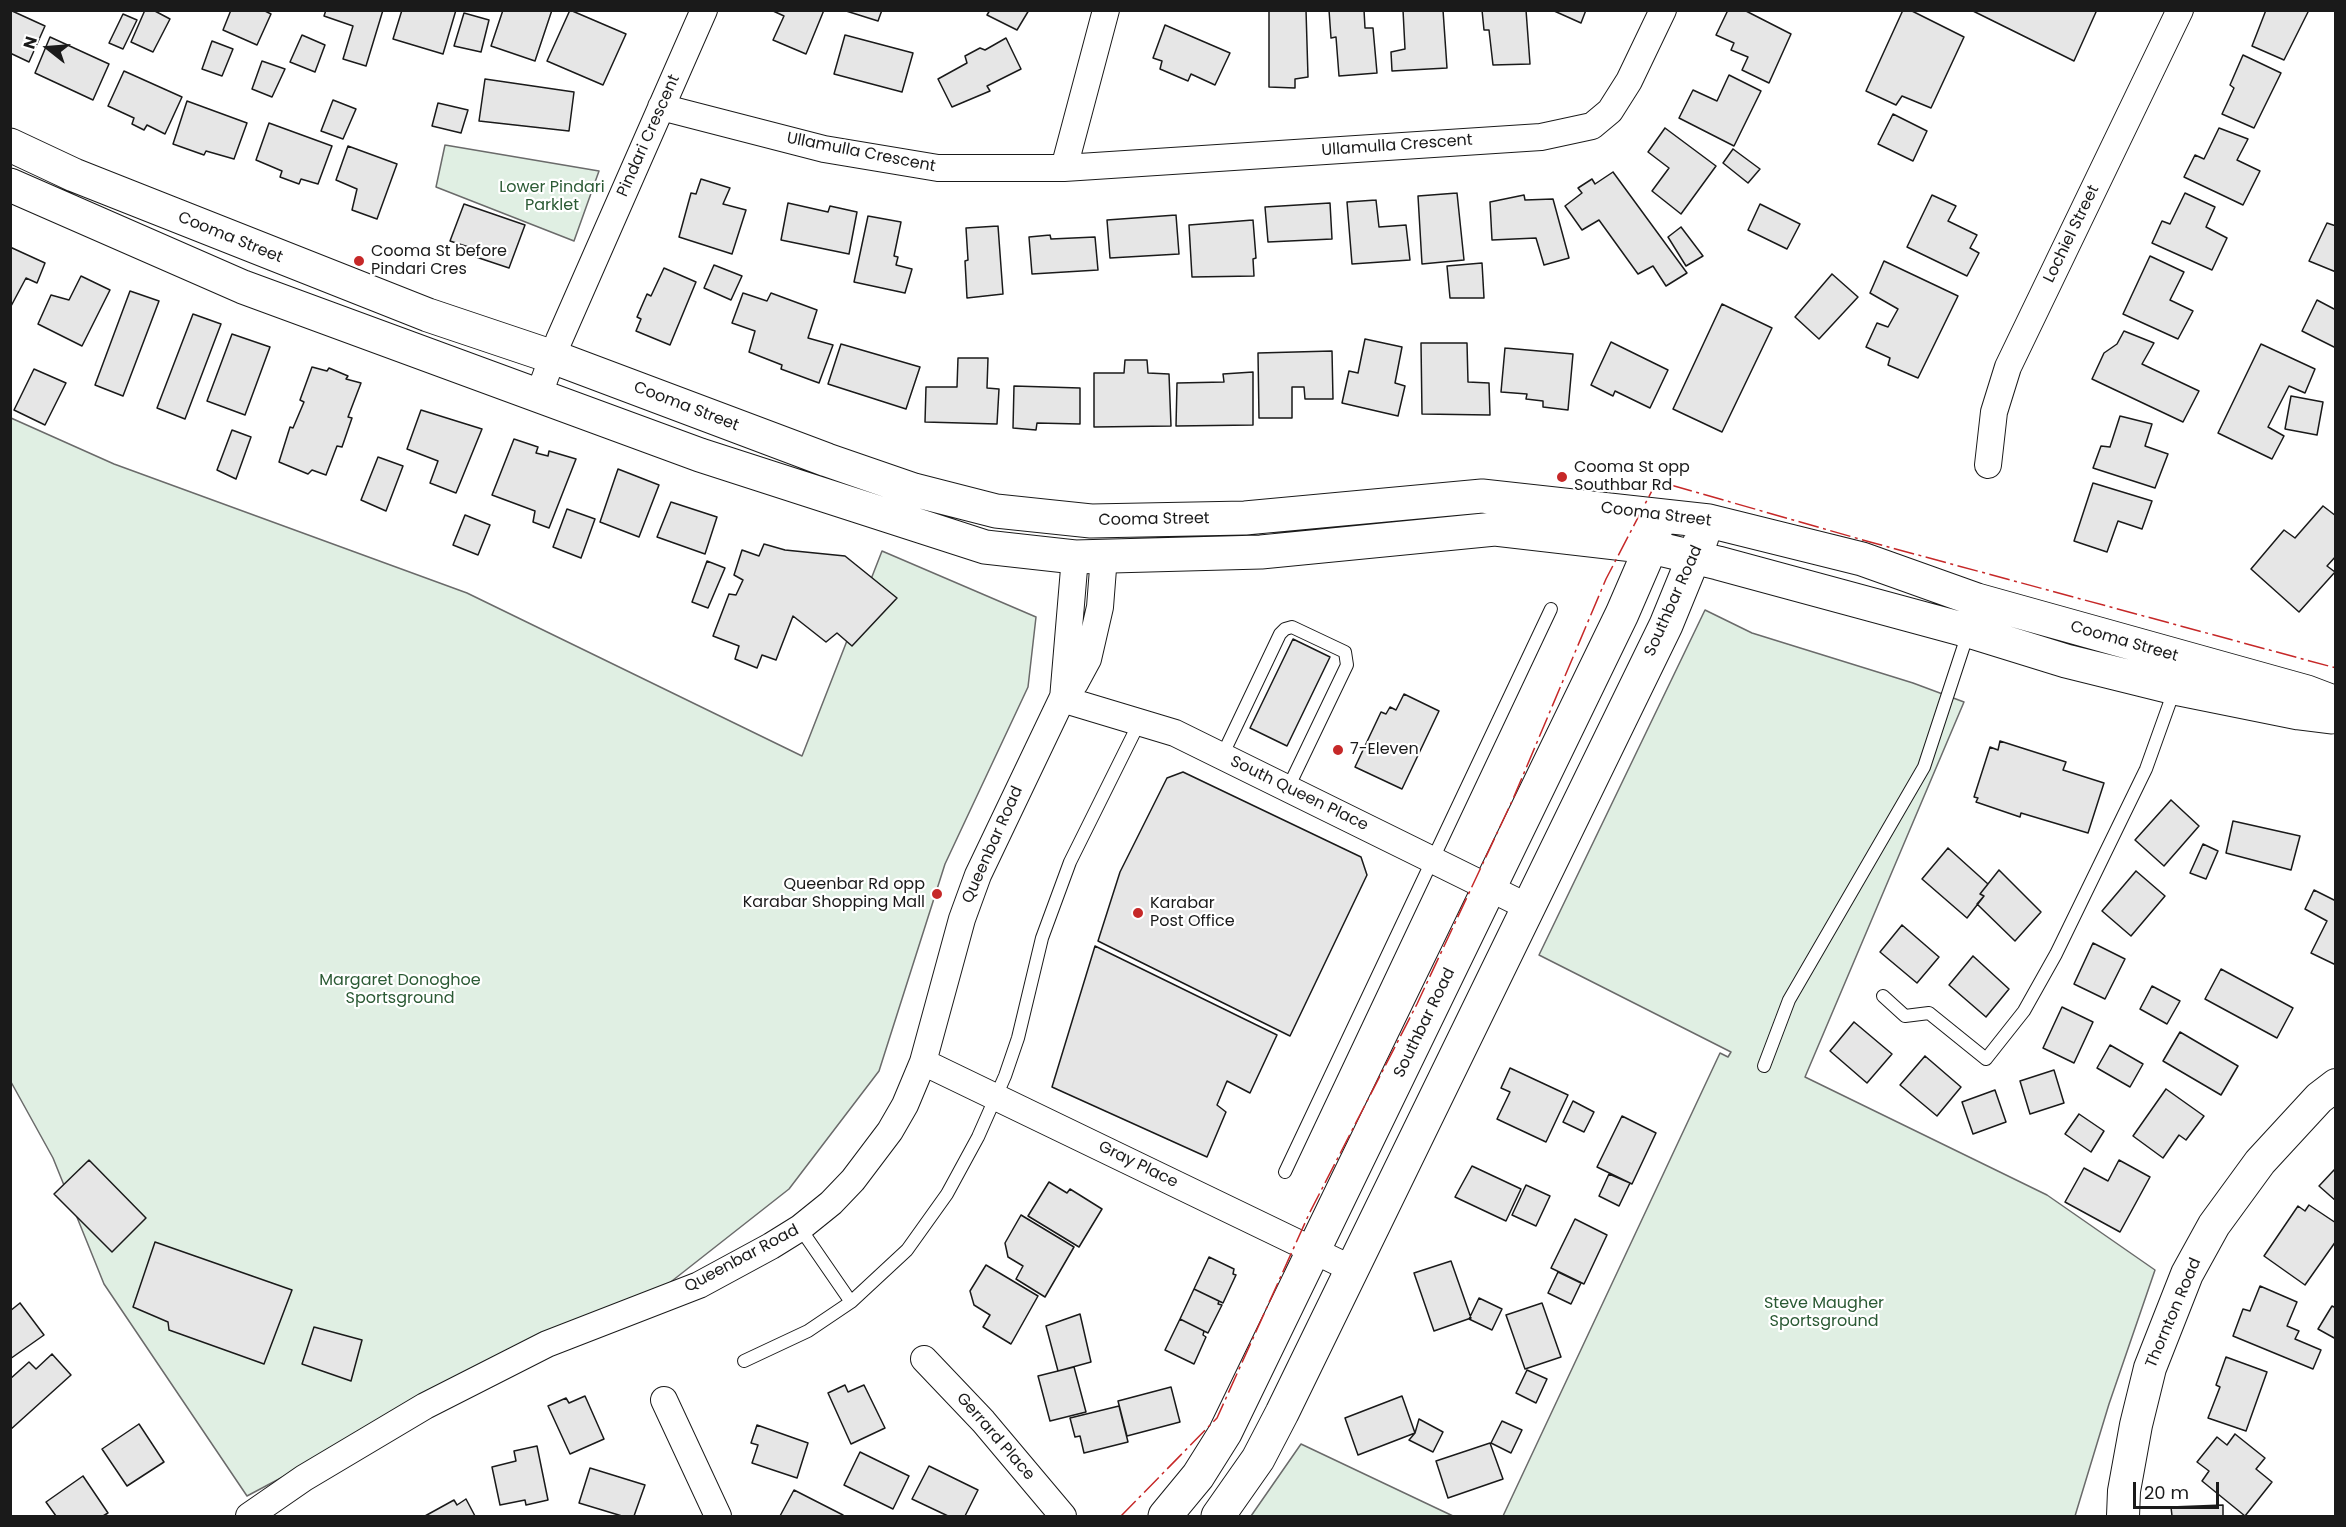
<!DOCTYPE html>
<style>
body{margin:0}
#map{position:relative;width:2346px;height:1527px;overflow:hidden;background:#fff;font-family:Poppins,sans-serif}
canvas{display:block}
.frame{position:absolute;inset:0;border:12px solid #1a1a1a;pointer-events:none}
.north{position:absolute;left:18px;top:18px;width:60px;height:60px;-webkit-text-stroke:4px #fff;paint-order:stroke;rotate:287deg;font-size:16px;font-weight:700;line-height:24px;text-align:center;color:#1a1a1a}
.north::after{content:'';display:block;margin:auto;width:21px;height:27px;background:#1a1a1a;clip-path:polygon(50% 0,100% 100%,50% 72%,0 100%)}
.scale{position:absolute;left:2133px;top:1482px;width:86px;height:27px;box-sizing:border-box;border:3px solid #1a1a1a;border-top:0;padding-left:8px;font-size:18px;line-height:21px;white-space:nowrap;color:#1a1a1a;-webkit-text-stroke:4px #fff;paint-order:stroke}
</style>
<div id="map">
<canvas width="2346" height="1527"></canvas>
<div class="frame"></div>
<div class="north">N</div>
<div class="scale">20 m</div>
</div>
<script>
const g = document.querySelector('canvas').getContext('2d');
g.lineJoin = 'round';
function fill(path, color) {
  g.fillStyle = color;
  g.fill(path, 'evenodd');
}
function poly(rows) {
  const path = new Path2D();
  for (const r of rows) {
    path.moveTo(r[0], r[1]);
    for (let i = 2; i < r.length; i += 2) path.lineTo(r[i], r[i + 1]);
  }
  return path;
}
function strokePath(path, color, width, dash) {
  g.strokeStyle = color;
  g.lineWidth = width;
  g.lineCap = dash ? 'butt' : 'round';
  g.setLineDash(dash || []);
  g.stroke(path);
}
function write(font, color, halo, rows, align = 'center') {
  g.font = font + ' Poppins,sans-serif';
  g.lineWidth = 4.5;
  g.setLineDash([]);
  g.textBaseline = 'middle';
  g.strokeStyle = halo;
  g.fillStyle = color;
  for (const [text, x, y, turn = 0] of rows) {
    g.save();
    g.translate(x, y);
    g.rotate((+turn || 0) * Math.PI / 180);
    g.textAlign = isNaN(turn) ? turn : align;
    if (halo) g.strokeText(text, 0, 0);
    g.fillText(text, 0, 0);
    g.restore();
  }
}
const green = poly([
 [445,145,599,171,574,241,436,187,445,145],
 [11,418,114,464,467,593,802,756,882,551,1036,617,1028,687,945,864,879,1071,789,1189,635,1310,443,1392,247,1496,104,1284,53,1158,11,1082,11,418],
 [1705,610,1752,633,1913,683,1964,702,1805,1077,2047,1195,2155,1270,2109,1404,2075,1516,1503,1516,1720,1053,1728,1057,1731,1052,1539,955,1705,610],
 [1301,1444,1453,1516,1251,1516,1301,1444]
]);
fill(green, '#e0efe3');
strokePath(green, '#6a6a6a', 1.5);
const building = poly([
 [10,10,45,26,29,62,10,53,10,10],
 [145,10,153,10,170,19,153,52,131,42,145,10],
 [231,10,263,10,271,14,257,45,223,30,231,10],
 [326,10,383,10,366,66,343,59,353,26,324,16,326,10],
 [402,10,456,10,443,54,393,39,402,10],
 [503,10,552,10,535,61,491,46,503,10],
 [570,10,626,34,603,85,547,61,570,10],
 [824,10,806,54,773,40,784,16,771,10,824,10],
 [843,10,882,10,878,21,843,10],
 [990,10,1029,10,1017,30,987,15,990,10],
 [1269,10,1306,10,1308,77,1295,79,1295,88,1269,87,1269,10],
 [1329,10,1364,10,1365,28,1373,28,1377,73,1339,76,1336,37,1331,38,1329,10],
 [1403,10,1443,10,1447,68,1392,71,1391,52,1405,49,1403,10],
 [1482,10,1526,10,1530,64,1493,65,1489,30,1484,30,1482,10],
 [1552,10,1586,10,1581,23,1552,10],
 [1728,10,1744,10,1791,34,1769,83,1742,70,1748,57,1731,50,1734,43,1716,35,1728,10],
 [1903,10,1910,10,1964,37,1931,108,1902,96,1896,105,1866,91,1903,10],
 [1971,10,2094,10,2096,12,2074,61,1971,10],
 [2266,10,2309,10,2284,60,2252,46,2266,10],
 [464,13,489,20,481,52,454,46,464,13],
 [123,14,137,20,123,49,109,43,123,14],
 [1165,25,1230,53,1215,85,1191,74,1188,81,1160,69,1162,61,1153,58,1165,25],
 [302,35,325,45,315,72,290,62,302,35],
 [845,35,913,53,902,92,834,74,845,35],
 [50,37,109,64,93,100,35,73,50,37],
 [1006,38,1021,69,987,86,990,91,952,107,938,79,967,63,965,56,980,48,985,50,1006,38],
 [212,41,233,49,222,76,202,69,212,41],
 [2243,55,2281,73,2254,128,2222,114,2234,88,2230,85,2243,55],
 [262,61,285,69,272,97,252,89,262,61],
 [124,71,182,97,165,134,147,125,144,130,132,124,134,118,108,106,124,71],
 [1729,75,1761,91,1734,146,1679,118,1693,90,1717,101,1729,75],
 [485,79,574,92,569,131,479,121,485,79],
 [333,100,356,109,343,139,321,131,333,100],
 [187,101,247,123,234,159,206,151,204,155,173,144,187,101],
 [438,103,468,110,461,133,432,126,438,103],
 [1893,114,1927,131,1913,161,1878,144,1893,114],
 [269,123,332,146,318,184,301,179,299,184,280,177,282,171,256,160,269,123],
 [1665,128,1716,166,1681,214,1652,191,1669,168,1648,152,1665,128],
 [2219,128,2248,139,2237,160,2260,171,2243,205,2184,177,2195,155,2204,159,2219,128],
 [348,146,397,164,377,219,352,210,357,189,336,180,348,146],
 [1733,149,1760,169,1748,183,1723,163,1733,149],
 [1613,172,1687,273,1666,286,1653,266,1638,274,1599,220,1582,230,1565,206,1582,193,1578,188,1592,179,1595,184,1613,172],
 [701,179,730,188,723,204,746,210,732,254,679,237,691,193,696,194,701,179],
 [1457,193,1464,260,1422,264,1418,196,1457,193],
 [2185,193,2215,207,2206,227,2227,238,2212,270,2152,243,2162,221,2170,224,2185,193],
 [1524,195,1525,200,1553,199,1569,258,1544,265,1536,238,1492,240,1490,202,1524,195],
 [1932,195,1956,206,1948,221,1977,235,1970,248,1979,253,1967,276,1907,247,1932,195],
 [1376,200,1379,227,1406,225,1410,260,1352,264,1347,202,1376,200],
 [788,203,828,212,830,206,857,212,849,254,781,240,788,203],
 [1330,203,1332,239,1268,242,1265,207,1330,203],
 [464,204,525,225,509,268,476,257,478,250,450,241,464,204],
 [1760,204,1800,224,1787,249,1748,230,1760,204],
 [1176,215,1179,254,1110,258,1107,220,1176,215],
 [868,216,901,222,894,256,898,257,896,265,912,269,905,293,854,282,868,216],
 [1253,220,1256,258,1253,259,1254,276,1192,277,1189,225,1253,220],
 [2327,223,2336,226,2336,272,2309,261,2327,223],
 [998,226,1003,294,967,298,965,261,968,260,966,228,998,226],
 [1681,227,1703,256,1686,266,1668,237,1681,227],
 [1050,235,1051,239,1095,237,1098,270,1032,274,1029,237,1050,235],
 [10,247,45,263,37,283,26,278,10,308,10,247],
 [2150,256,2184,272,2170,300,2193,311,2178,339,2123,314,2150,256],
 [1884,261,1958,296,1918,378,1888,365,1890,358,1866,347,1877,323,1888,327,1898,309,1870,293,1884,261],
 [1482,263,1484,298,1450,298,1447,266,1482,263],
 [714,265,742,276,731,300,704,288,714,265],
 [664,268,696,282,670,345,636,331,641,319,637,317,647,294,651,296,664,268],
 [1832,274,1858,297,1819,339,1795,317,1832,274],
 [81,276,110,290,82,346,38,324,51,295,69,300,81,276],
 [130,291,159,301,123,396,95,385,130,291],
 [743,293,767,301,771,293,817,310,808,338,833,345,819,383,781,369,782,365,749,352,755,331,732,323,743,293],
 [2317,300,2336,310,2336,348,2302,331,2317,300],
 [1722,304,1772,328,1722,432,1673,409,1722,304],
 [193,314,221,324,185,419,157,408,193,314],
 [2124,331,2154,343,2142,364,2199,391,2183,422,2092,379,2104,353,2117,344,2124,331],
 [232,334,270,347,245,415,207,401,232,334],
 [1365,339,1402,347,1395,383,1405,386,1398,416,1342,403,1349,371,1358,373,1365,339],
 [1611,342,1668,370,1650,408,1615,391,1613,396,1591,385,1611,342],
 [1421,343,1467,343,1468,382,1489,383,1490,415,1422,414,1421,343],
 [841,344,920,367,906,409,828,384,841,344],
 [2261,344,2315,369,2305,393,2289,386,2268,427,2284,436,2272,459,2218,433,2261,344],
 [1505,348,1573,354,1568,410,1543,407,1543,401,1526,399,1527,394,1501,392,1505,348],
 [1332,351,1333,399,1305,399,1304,387,1292,387,1292,418,1259,418,1258,353,1332,351],
 [958,358,988,358,987,388,999,389,997,424,925,422,926,387,957,387,958,358],
 [1125,360,1147,360,1148,373,1169,374,1171,426,1094,427,1094,373,1124,373,1125,360],
 [312,367,327,371,329,368,348,376,346,379,361,383,348,417,352,418,342,447,337,446,326,475,312,470,308,474,279,462,290,427,293,428,304,402,300,400,312,367],
 [34,369,66,383,45,425,14,410,34,369],
 [1253,372,1253,425,1176,426,1177,383,1224,382,1223,374,1253,372],
 [1014,386,1080,388,1080,424,1037,423,1036,430,1013,428,1014,386],
 [2291,396,2323,402,2317,435,2285,429,2291,396],
 [421,410,482,429,456,493,430,483,438,461,407,449,421,410],
 [2120,416,2152,424,2145,446,2168,454,2155,488,2093,468,2101,446,2110,447,2120,416],
 [232,430,251,437,236,479,217,470,232,430],
 [514,439,538,447,536,453,548,456,549,451,576,459,549,528,533,522,535,511,492,495,514,439],
 [378,457,403,466,386,511,361,500,378,457],
 [618,469,659,485,639,537,600,522,618,469],
 [2093,483,2152,501,2142,529,2118,521,2107,552,2074,541,2093,483],
 [671,502,717,517,705,554,657,537,671,502],
 [2323,506,2336,516,2336,556,2327,566,2335,572,2299,612,2251,569,2284,530,2295,538,2323,506],
 [567,509,595,519,581,558,553,547,567,509],
 [465,515,490,525,478,555,453,545,465,515],
 [764,544,785,550,845,556,897,598,852,646,837,633,826,642,793,616,776,660,762,655,757,668,735,659,739,646,713,636,729,594,736,595,743,580,734,575,742,550,759,556,764,544],
 [707,561,725,568,708,608,692,602,707,561],
 [1293,639,1330,657,1287,746,1250,728,1293,639],
 [1404,694,1439,711,1402,789,1355,767,1381,712,1386,714,1390,707,1396,710,1404,694],
 [2000,741,2066,762,2063,770,2104,783,2088,833,2021,813,2020,817,1976,802,1978,798,1974,797,1990,747,1998,750,2000,741],
 [1183,772,1361,857,1367,875,1290,1036,1098,941,1120,872,1167,778,1183,772],
 [2171,800,2199,826,2164,866,2135,840,2171,800],
 [2233,821,2300,836,2291,870,2226,853,2233,821],
 [2203,844,2218,851,2206,879,2190,873,2203,844],
 [1948,848,1988,884,1980,894,1984,896,1967,918,1922,879,1948,848],
 [1999,870,2041,912,2015,941,1977,904,1984,896,1980,894,1999,870],
 [2136,871,2165,896,2131,936,2102,911,2136,871],
 [2314,890,2336,901,2336,965,2311,953,2327,921,2305,909,2314,890],
 [1902,925,1939,957,1917,983,1880,952,1902,925],
 [2093,943,2125,959,2105,999,2074,984,2093,943],
 [1095,946,1277,1035,1250,1093,1227,1081,1217,1105,1226,1112,1207,1157,1052,1087,1095,946],
 [1973,956,2009,989,1986,1017,1949,985,1973,956],
 [2221,969,2293,1008,2277,1038,2205,999,2221,969],
 [2152,986,2180,1001,2167,1024,2140,1009,2152,986],
 [2062,1007,2093,1022,2074,1063,2043,1048,2062,1007],
 [1854,1022,1892,1054,1867,1083,1830,1051,1854,1022],
 [2180,1032,2238,1066,2221,1095,2163,1061,2180,1032],
 [2110,1045,2143,1064,2130,1087,2097,1068,2110,1045],
 [1925,1056,1961,1087,1937,1116,1900,1085,1925,1056],
 [1510,1068,1568,1095,1546,1142,1497,1119,1510,1092,1501,1088,1510,1068],
 [2054,1070,2064,1103,2030,1114,2020,1081,2054,1070],
 [2166,1089,2204,1116,2186,1140,2179,1135,2163,1158,2133,1136,2166,1089],
 [1995,1090,2006,1122,1973,1134,1962,1102,1995,1090],
 [1573,1101,1594,1112,1584,1132,1563,1122,1573,1101],
 [2079,1114,2104,1131,2091,1152,2065,1134,2079,1114],
 [1622,1116,1656,1133,1632,1184,1597,1167,1622,1116],
 [89,1160,146,1218,112,1252,54,1194,89,1160],
 [2119,1160,2150,1177,2120,1232,2065,1202,2084,1168,2108,1181,2119,1160],
 [1472,1166,1521,1189,1506,1221,1455,1197,1472,1166],
 [2334,1170,2336,1172,2336,1201,2319,1186,2334,1170],
 [1609,1174,1630,1183,1619,1206,1599,1196,1609,1174],
 [1049,1182,1067,1193,1070,1189,1102,1209,1079,1247,1028,1216,1049,1182],
 [1526,1185,1550,1196,1536,1226,1512,1215,1526,1185],
 [2309,1205,2336,1223,2336,1241,2305,1285,2264,1256,2298,1206,2305,1211,2309,1205],
 [1021,1215,1074,1247,1045,1297,1016,1279,1023,1266,1008,1257,1005,1243,1021,1215],
 [1575,1219,1607,1235,1584,1284,1551,1268,1575,1219],
 [155,1242,292,1290,264,1364,169,1330,168,1322,133,1307,155,1242],
 [1209,1257,1234,1269,1233,1274,1236,1275,1223,1303,1194,1289,1209,1257],
 [1451,1261,1471,1318,1434,1331,1414,1273,1451,1261],
 [986,1265,1038,1296,1011,1344,983,1327,990,1315,974,1305,970,1291,986,1265],
 [1558,1272,1581,1283,1571,1304,1548,1293,1558,1272],
 [2260,1286,2297,1302,2287,1326,2299,1331,2295,1339,2321,1350,2313,1369,2233,1336,2243,1309,2250,1311,2260,1286],
 [1194,1289,1219,1301,1218,1304,1222,1305,1208,1333,1180,1319,1194,1289],
 [1479,1298,1502,1309,1492,1330,1469,1319,1479,1298],
 [20,1303,44,1335,10,1359,10,1311,20,1303],
 [1542,1303,1561,1357,1525,1369,1506,1315,1542,1303],
 [2332,1306,2336,1308,2336,1339,2318,1329,2332,1306],
 [1080,1314,1091,1362,1058,1371,1046,1326,1080,1314],
 [1180,1319,1204,1331,1203,1335,1206,1337,1194,1364,1165,1350,1180,1319],
 [314,1327,362,1340,351,1381,302,1364,314,1327],
 [52,1354,71,1375,10,1430,10,1379,29,1362,36,1369,52,1354],
 [2226,1357,2267,1372,2246,1431,2208,1418,2220,1387,2216,1385,2226,1357],
 [1074,1367,1086,1412,1050,1421,1038,1376,1074,1367],
 [1527,1370,1547,1379,1536,1403,1516,1393,1527,1370],
 [845,1385,848,1392,864,1385,885,1428,851,1444,828,1393,845,1385],
 [1171,1387,1180,1422,1127,1436,1118,1401,1171,1387],
 [585,1396,604,1439,570,1454,548,1406,566,1398,569,1403,585,1396],
 [1402,1396,1415,1433,1358,1455,1345,1418,1402,1396],
 [1119,1406,1128,1442,1084,1453,1080,1436,1075,1437,1070,1418,1119,1406],
 [1419,1419,1443,1432,1433,1452,1409,1440,1415,1433,1419,1419],
 [1502,1421,1522,1430,1511,1453,1491,1443,1502,1421],
 [139,1424,164,1462,127,1486,102,1449,139,1424],
 [757,1425,808,1443,797,1478,752,1463,758,1445,751,1443,757,1425],
 [2235,1434,2265,1458,2256,1469,2272,1482,2245,1516,2202,1481,2209,1471,2197,1462,2217,1437,2227,1445,2235,1434],
 [1490,1443,1503,1479,1448,1498,1436,1461,1490,1443],
 [537,1446,548,1500,526,1505,525,1500,500,1505,492,1467,516,1461,514,1451,537,1446],
 [860,1452,909,1476,893,1509,844,1485,860,1452],
 [929,1466,978,1490,965,1516,948,1516,912,1499,929,1466],
 [590,1468,645,1485,634,1516,622,1516,579,1503,590,1468],
 [83,1476,108,1513,103,1516,56,1516,46,1502,83,1476],
 [794,1490,843,1515,842,1516,780,1516,794,1490],
 [466,1499,475,1516,425,1516,454,1500,457,1505,466,1499],
 [2223,1505,2223,1516,2172,1516,2171,1507,2223,1505]
]);
fill(building, '#e6e6e6');
strokePath(building, '#1a1a1a', 1.5);
const service = poly([
 [1222,756,1280,634,1285,629,1292,627,1345,652,1347,665,1288,788],
 [1883,996,1905,1016,1929,1013,1986,1059,2024,1011,2056,954,2146,769,2175,688],
 [1764,1066,1789,1000,1924,767,1968,633],
 [1285,1172,1551,609],
 [800,1228,851,1302],
 [744,1361,808,1331,851,1302,907,1250,947,1194,978,1137,1005,1076,1018,1038,1042,938,1070,862,1140,721]
]);
const minor = poly([
 [661,107,824,149,938,168,1064,168,1541,137,1592,126,1610,111,1629,81,1663,10],
 [1064,168,1106,10],
 [539,394,559,340,704,10],
 [1988,465,1994,412,2008,367,2180,10],
 [1062,699,1175,733,1528,907],
 [1063,699,1075,557],
 [923,1062,1352,1269],
 [924,1359,983,1421,1063,1516],
 [664,1400,718,1516],
 [249,1516,304,1478,425,1406,547,1344,699,1285,771,1246,800,1228,831,1203,853,1180,890,1131,905,1105,923,1062,962,919,978,875,1062,699,1075,683,1088,659,1100,607,1104,556]
]);
const tertiary = poly([
 [2123,1516,2124,1491,2136,1425,2150,1368,2187,1274,2214,1225,2260,1162,2319,1098,2336,1085]
]);
const secondary = poly([
 [10,145,74,175,428,315,553,357,827,460,914,490,996,511,1091,521,1245,518,1482,496,1709,521,1862,559,1977,600,2307,692,2336,703],
 [10,185,243,287,700,455,985,547,1075,557,1261,552,1495,529,1651,547,1718,563,1969,631,2066,661,2175,688,2299,713,2331,717],
 [1165,1516,1198,1476,1225,1433,1622,614,1651,547,1656,528],
 [1218,1516,1258,1459,1282,1413,1666,625,1702,537]
]);
strokePath(service, '#1a1a1a', 14);
strokePath(minor, '#1a1a1a', 28);
strokePath(tertiary, '#1a1a1a', 34);
strokePath(secondary, '#1a1a1a', 35);
strokePath(service, '#fff', 12);
strokePath(minor, '#fff', 26);
strokePath(tertiary, '#fff', 32);
strokePath(secondary, '#fff', 33);
strokePath(poly([
 [1121,1516,1217,1418,1309,1214,1417,1004,1513,799,1606,579,1657,481,1870,542,2336,668]
]), '#c62828', 1.5, [21, 4.5, 3, 4.5]);
for (const [x, y, r, color] of [
 [359,261,6,"#c62828"],
 [1562,477,6,"#c62828"],
 [1338,750,6,"#c62828"],
 [937,894,6,"#c62828"],
 [1138,913,6,"#c62828"]
]) {
  const dot = new Path2D();
  dot.arc(x, y, r, 0, 2 * Math.PI);
  g.fillStyle = color;
  g.fill(dot);
  strokePath(dot, '#fff', 2);
}
write('16px', '#1a1a1a', '#fff', [
 ["Pindari Crescent",649,136,-66],
 ["Ullamulla Crescent",1397,146,-4],
 ["Ullamulla Crescent",861,153,11],
 ["Lochiel Street",2072,234,-64],
 ["Cooma Street",230,238,22],
 ["Cooma Street",686,407,21],
 ["Cooma Street",1656,515,7],
 ["Cooma Street",1154,520,-1],
 ["Southbar Road",1674,601,-66],
 ["Cooma Street",2124,642,16],
 ["South Queen Place",1299,794,26],
 ["Queenbar Road",993,845,-66],
 ["Southbar Road",1425,1023,-64],
 ["Gray Place",1138,1165,26],
 ["Queenbar Road",742,1259,-28],
 ["Thornton Road",2174,1313,-67],
 ["Gerrard Place",995,1437,49]
]);
write('16px', '#2b5a34', '#fff', [
 ["Lower Pindari",552,188],
 ["Parklet",552,206],
 ["Margaret Donoghoe",400,981],
 ["Sportsground",400,999],
 ["Steve Maugher",1824,1304],
 ["Sportsground",1824,1322]
]);
write('16px', '#1a1a1a', '#fff', [
 ["Cooma St before",371,252],
 ["Pindari Cres",371,270],
 ["Cooma St opp",1574,468],
 ["Southbar Rd",1574,486],
 ["7-Eleven",1350,750],
 ["Queenbar Rd opp",925,885,"right"],
 ["Karabar Shopping Mall",925,903,"right"],
 ["Karabar",1150,904],
 ["Post Office",1150,922]
], 'left');
</script>
